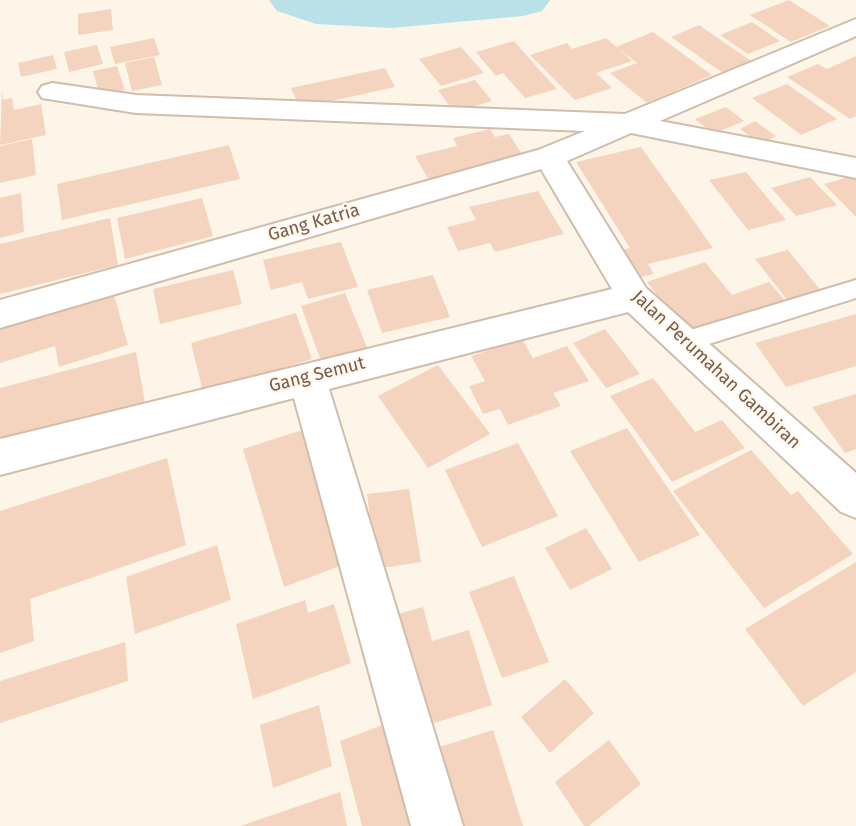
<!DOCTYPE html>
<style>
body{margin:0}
canvas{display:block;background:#fdf5e8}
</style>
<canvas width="856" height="826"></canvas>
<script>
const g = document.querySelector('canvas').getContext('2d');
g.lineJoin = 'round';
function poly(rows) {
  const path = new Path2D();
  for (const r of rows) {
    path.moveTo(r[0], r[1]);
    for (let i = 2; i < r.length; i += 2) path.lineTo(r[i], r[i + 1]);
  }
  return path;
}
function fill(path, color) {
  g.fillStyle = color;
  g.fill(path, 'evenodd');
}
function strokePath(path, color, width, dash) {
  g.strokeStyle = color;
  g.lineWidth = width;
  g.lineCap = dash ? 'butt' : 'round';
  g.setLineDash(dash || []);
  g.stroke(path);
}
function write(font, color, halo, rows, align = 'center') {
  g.font = font + ' "Fira Sans",sans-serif';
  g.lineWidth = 5;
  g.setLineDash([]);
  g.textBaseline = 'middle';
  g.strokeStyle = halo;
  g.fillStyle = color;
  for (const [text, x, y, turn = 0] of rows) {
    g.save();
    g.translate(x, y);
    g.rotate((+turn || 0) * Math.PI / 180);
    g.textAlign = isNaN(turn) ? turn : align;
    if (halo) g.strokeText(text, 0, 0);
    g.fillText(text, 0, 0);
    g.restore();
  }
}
fill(poly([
 [269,0,550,0,542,11,523,16,391,28,316,24,277,11,269,0]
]), '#bae1e8');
fill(poly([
 [789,0,830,26,791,42,750,15],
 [111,9,113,30,78,35,78,14],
 [752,22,780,41,748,54,720,35],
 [699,25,751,61,723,73,671,37],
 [653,32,712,75,647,103,610,73,637,63,616,47],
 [154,38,160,55,115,64,110,47],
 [606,38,632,61,596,73,612,88,575,100,530,55,567,43,572,49],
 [514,41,535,65,557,89,525,98,503,73,496,76,476,52],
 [97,45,103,64,69,72,64,52],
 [461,47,484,73,441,86,419,59],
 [53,55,57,69,21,77,18,63],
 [856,56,856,116,850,119,787,77,818,64,827,69],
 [154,57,162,85,132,91,125,63],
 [117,66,125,90,100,96,93,71],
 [385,68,395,87,300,108,291,88],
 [475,80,492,101,454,112,438,90],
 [787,84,837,119,801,135,752,98],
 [2,89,3,100,12,98,14,110,41,104,46,135,0,145],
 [726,107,744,121,713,134,695,119],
 [755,121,776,136,760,144,740,129],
 [490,129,495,137,509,134,525,159,430,182,415,156,457,146,453,138],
 [32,139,36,175,0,183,0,146],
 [229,145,240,179,62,220,57,184],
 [641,147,713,248,648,264,654,274,633,279,617,251,630,248,576,162],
 [746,172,786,220,748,230,709,180],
 [856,175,856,217,824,184],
 [810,177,837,205,796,216,771,188],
 [538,191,564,234,495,252,490,243,458,251,447,227,476,220,469,207],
 [21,193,24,232,0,238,0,198],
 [202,198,213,236,125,259,117,218],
 [110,218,118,265,0,294,0,244],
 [341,242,358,287,308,299,302,282,271,290,263,260],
 [788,250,826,297,792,306,755,259],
 [705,262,732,295,769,282,787,303,690,338,647,282],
 [233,270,242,304,160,324,153,289],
 [433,275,450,317,382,333,367,290],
 [345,293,368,350,322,364,301,306],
 [114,295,128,345,59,367,55,346,0,363,0,321,61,303,62,311],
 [296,313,312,359,203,392,191,343],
 [856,314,856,366,786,387,755,343],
 [605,329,640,374,606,388,573,343],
 [522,339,533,358,567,346,589,381,553,393,561,406,508,425,500,409,483,414,469,386,485,381,471,356],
 [136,352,146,408,0,449,0,388],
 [438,365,490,434,428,468,378,396],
 [653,378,695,432,722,420,745,448,672,482,610,396],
 [856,394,856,449,845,453,812,407],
 [627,428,700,535,639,562,570,451],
 [305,429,353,561,284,587,243,449],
 [518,443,558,516,482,547,445,470],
 [751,450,791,495,798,491,853,554,764,608,673,491],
 [167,458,186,545,30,599,34,641,0,653,0,511],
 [409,489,421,562,376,569,367,494],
 [586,528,612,569,570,590,545,548],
 [217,545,231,600,135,634,126,577],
 [856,562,856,672,803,706,745,629],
 [514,576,549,662,502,678,469,592],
 [305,600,308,613,334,604,351,663,253,699,236,624],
 [423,607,432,641,469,630,492,705,412,730,384,618],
 [125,642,128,681,0,723,0,681],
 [565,679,594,713,550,753,521,717],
 [319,705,332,766,273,788,260,725],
 [396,720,427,826,362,826,340,741],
 [493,730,523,826,439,826,421,753],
 [609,740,641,784,589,826,584,826,555,782],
 [340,792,347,826,240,826]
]), '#f4d4be');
const service = poly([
 [856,280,856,298,683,352,674,349,670,342,674,335,856,280]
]);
const minor = poly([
 [856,19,856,36,660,121,856,158,856,178,631,133,567,161,646,288,856,473,856,518,841,512,628,312,329,389,463,826,411,826,294,398,0,475,0,439,612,289,541,169,0,328,0,300,538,150,585,131,136,113,42,98,38,92,42,86,52,83,136,95,625,114,856,19]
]);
strokePath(service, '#d0bdac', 4);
strokePath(minor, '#d0bdac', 4);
fill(service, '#fff');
fill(minor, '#fff');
write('18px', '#795b4a', '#fff9ef', [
 ["Gang Katria",314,223,-16],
 ["Jalan Perumahan Gambiran",716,370,43],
 ["Gang Semut",317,375,-14]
]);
</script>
